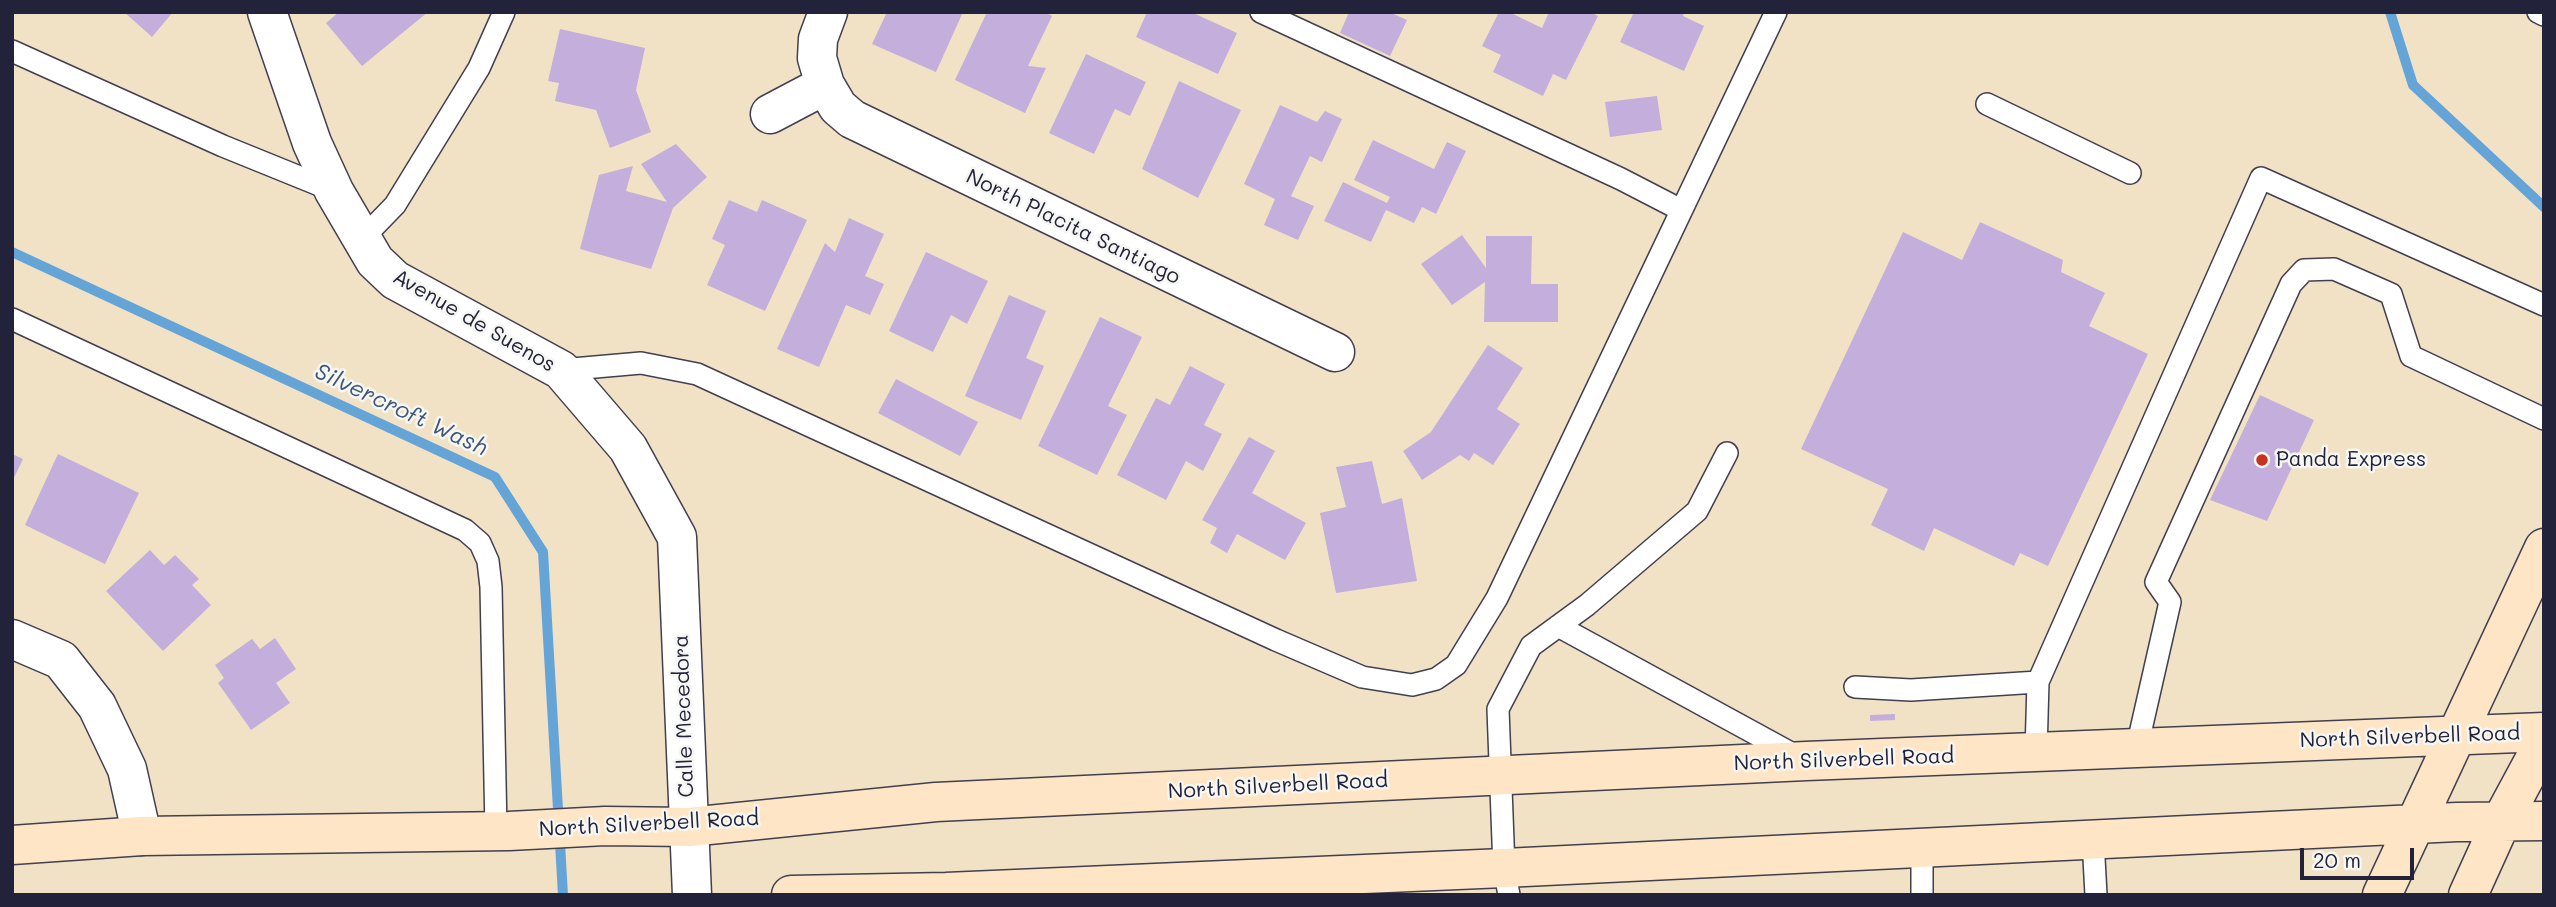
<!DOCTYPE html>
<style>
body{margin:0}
#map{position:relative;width:2556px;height:907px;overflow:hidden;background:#f1e2c6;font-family:Mali,sans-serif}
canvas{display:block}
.frame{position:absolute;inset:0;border:14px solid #22223b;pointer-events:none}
.scale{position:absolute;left:2300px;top:848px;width:114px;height:32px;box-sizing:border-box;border:4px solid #22223b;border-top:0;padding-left:9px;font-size:21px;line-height:24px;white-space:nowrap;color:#22223b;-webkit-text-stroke:5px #f6f6f2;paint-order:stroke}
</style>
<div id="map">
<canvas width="2556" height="907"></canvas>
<div class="frame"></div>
<div class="scale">20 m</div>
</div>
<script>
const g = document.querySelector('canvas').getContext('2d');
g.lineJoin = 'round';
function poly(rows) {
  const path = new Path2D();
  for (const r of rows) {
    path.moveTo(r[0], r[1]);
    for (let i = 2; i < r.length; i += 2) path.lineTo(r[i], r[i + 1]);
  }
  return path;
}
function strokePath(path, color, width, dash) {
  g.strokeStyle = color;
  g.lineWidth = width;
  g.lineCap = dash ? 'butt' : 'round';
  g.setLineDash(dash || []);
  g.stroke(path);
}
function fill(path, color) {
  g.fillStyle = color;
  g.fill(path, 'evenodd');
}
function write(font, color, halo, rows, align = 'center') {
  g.font = font + ' Mali,sans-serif';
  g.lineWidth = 5;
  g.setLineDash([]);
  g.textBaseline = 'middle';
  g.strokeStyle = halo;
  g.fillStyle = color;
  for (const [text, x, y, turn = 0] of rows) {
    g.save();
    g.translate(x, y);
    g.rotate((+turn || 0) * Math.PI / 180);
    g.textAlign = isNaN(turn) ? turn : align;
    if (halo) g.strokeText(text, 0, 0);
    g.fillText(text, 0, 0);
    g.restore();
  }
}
strokePath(poly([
 [2390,12,2413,85,2544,207],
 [12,252,495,477,543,552,563,895]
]), '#65a4d7', 10);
fill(poly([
 [124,12,173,12,152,37],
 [339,12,428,12,362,66,326,23],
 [887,12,963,12,936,72,872,44],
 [987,12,1045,12,1052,16,1028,66,1046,68,1025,113,955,80],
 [1147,12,1191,12,1237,33,1218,74,1136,37],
 [1349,12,1389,12,1407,20,1390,56,1340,33],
 [1499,12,1509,12,1542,28,1549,12,1590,12,1598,16,1566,80,1553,74,1543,96,1493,72,1501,55,1482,46],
 [1634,12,1684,12,1683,16,1704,26,1684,71,1620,42],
 [560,29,645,48,636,90,651,132,610,148,596,110,555,101,559,83,548,81],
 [1086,54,1146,82,1130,116,1115,109,1094,154,1049,133],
 [1179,81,1241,110,1198,198,1142,169],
 [1657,96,1662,130,1610,137,1605,102],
 [1280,105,1317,122,1325,111,1342,119,1322,162,1310,156,1291,196,1314,206,1298,240,1264,225,1275,199,1244,184],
 [1373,140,1434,169,1447,142,1466,151,1436,214,1422,207,1414,223,1386,210,1371,242,1324,221,1343,182,1387,203,1390,197,1354,180],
 [676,144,707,177,673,208,651,269,580,249,599,175,633,166,626,191,667,202,641,164],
 [729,200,757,212,762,200,807,220,765,311,707,285,725,245,712,239],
 [849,218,884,234,865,276,884,284,870,315,846,305,819,367,777,349,825,243,835,252],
 [1980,222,2063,260,2061,272,2105,293,2089,326,2148,354,2048,566,2020,553,2014,566,1934,528,1924,551,1871,525,1888,489,1801,449,1903,232,1962,260],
 [1462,235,1486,268,1486,236,1532,236,1531,284,1558,284,1558,322,1484,322,1485,282,1452,305,1421,264],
 [926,252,988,281,967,324,951,315,933,352,889,331],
 [1009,295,1046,311,1026,358,1044,366,1021,420,965,396],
 [1100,317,1142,337,1108,406,1127,415,1097,475,1038,446],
 [1488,345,1523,368,1497,409,1520,424,1493,465,1474,453,1469,461,1460,455,1422,480,1403,451,1431,432],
 [1190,366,1225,384,1204,425,1222,434,1203,471,1186,461,1166,500,1117,475,1156,398,1170,405],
 [896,379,978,422,960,456,878,413],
 [2260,395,2314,420,2267,521,2210,500],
 [1249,437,1275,451,1252,493,1306,523,1285,560,1237,534,1227,553,1210,543,1217,528,1202,520],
 [12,454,23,459,12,482],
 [58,454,139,493,105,564,25,525],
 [1372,461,1382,504,1402,498,1417,581,1336,593,1320,513,1346,507,1336,467],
 [150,550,164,565,175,555,199,579,192,585,211,605,163,651,106,591],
 [275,638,296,669,276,683,290,703,251,730,218,683,224,678,215,665,252,639,260,649],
 [1895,714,1895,720,1870,721,1870,715]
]), '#c3aedc');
const service = poly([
 [1261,12,1621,179,1681,210],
 [2538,12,2544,15],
 [12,51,223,146,334,191],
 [1987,104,2130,173],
 [362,239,395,205,479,68,504,12],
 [12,319,465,530,480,543,488,561,491,587,496,830],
 [561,370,641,363,697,374,1276,640,1362,677,1412,685,1436,679,1456,665,1497,598,1776,12],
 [1558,626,1798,757],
 [1855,687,1911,690,2038,682],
 [2137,747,2170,602,2156,582,2291,284,2304,270,2334,269,2391,294,2411,356,2544,419],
 [2036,752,2038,682,2261,178,2544,305],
 [2093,840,2096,895],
 [1922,848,1922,895],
 [1509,895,1504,868,1498,709,1531,646,1587,605,1697,511,1727,453]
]);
const minor = poly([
 [267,12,312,143,334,191,375,261,395,280,561,370,628,448,677,537,692,895],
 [828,12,818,39,817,58,825,85,838,107,852,119,1335,352],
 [770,114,825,85],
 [12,639,61,660,97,706,127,769,142,836]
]);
const secondary = poly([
 [12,845,142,836,509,831,605,826,689,827,936,802,1806,761,2544,732],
 [791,895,946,892,1504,868,2457,822,2544,821],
 [2382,895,2544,548],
 [2468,895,2502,820,2544,742]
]);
strokePath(service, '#413f50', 24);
strokePath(minor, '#413f50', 41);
strokePath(secondary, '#413f50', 41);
strokePath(service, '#fff', 21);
strokePath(minor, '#fff', 38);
strokePath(secondary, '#fde5c5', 38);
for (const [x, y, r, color] of [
 [2262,460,7,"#c8321e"]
]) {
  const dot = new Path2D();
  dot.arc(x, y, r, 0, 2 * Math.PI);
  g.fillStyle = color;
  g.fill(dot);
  strokePath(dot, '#f6f6f2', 2.5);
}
write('21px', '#22223b', '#f6f6f2', [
 ["North Placita Santiago",1073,227,26],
 ["Avenue de Suenos",474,321,30],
 ["Calle Mecedora",684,716,-92],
 ["North Silverbell Road",2410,737,-2],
 ["North Silverbell Road",1844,760,-2],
 ["North Silverbell Road",1278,786,-3],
 ["North Silverbell Road",649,824,-3]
]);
write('21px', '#22223b', '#f6f6f2', [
 ["Panda Express",2276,460]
], 'left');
write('italic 23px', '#3d5679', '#f6f6f2', [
 ["Silvercroft Wash",401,410,25]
]);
</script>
